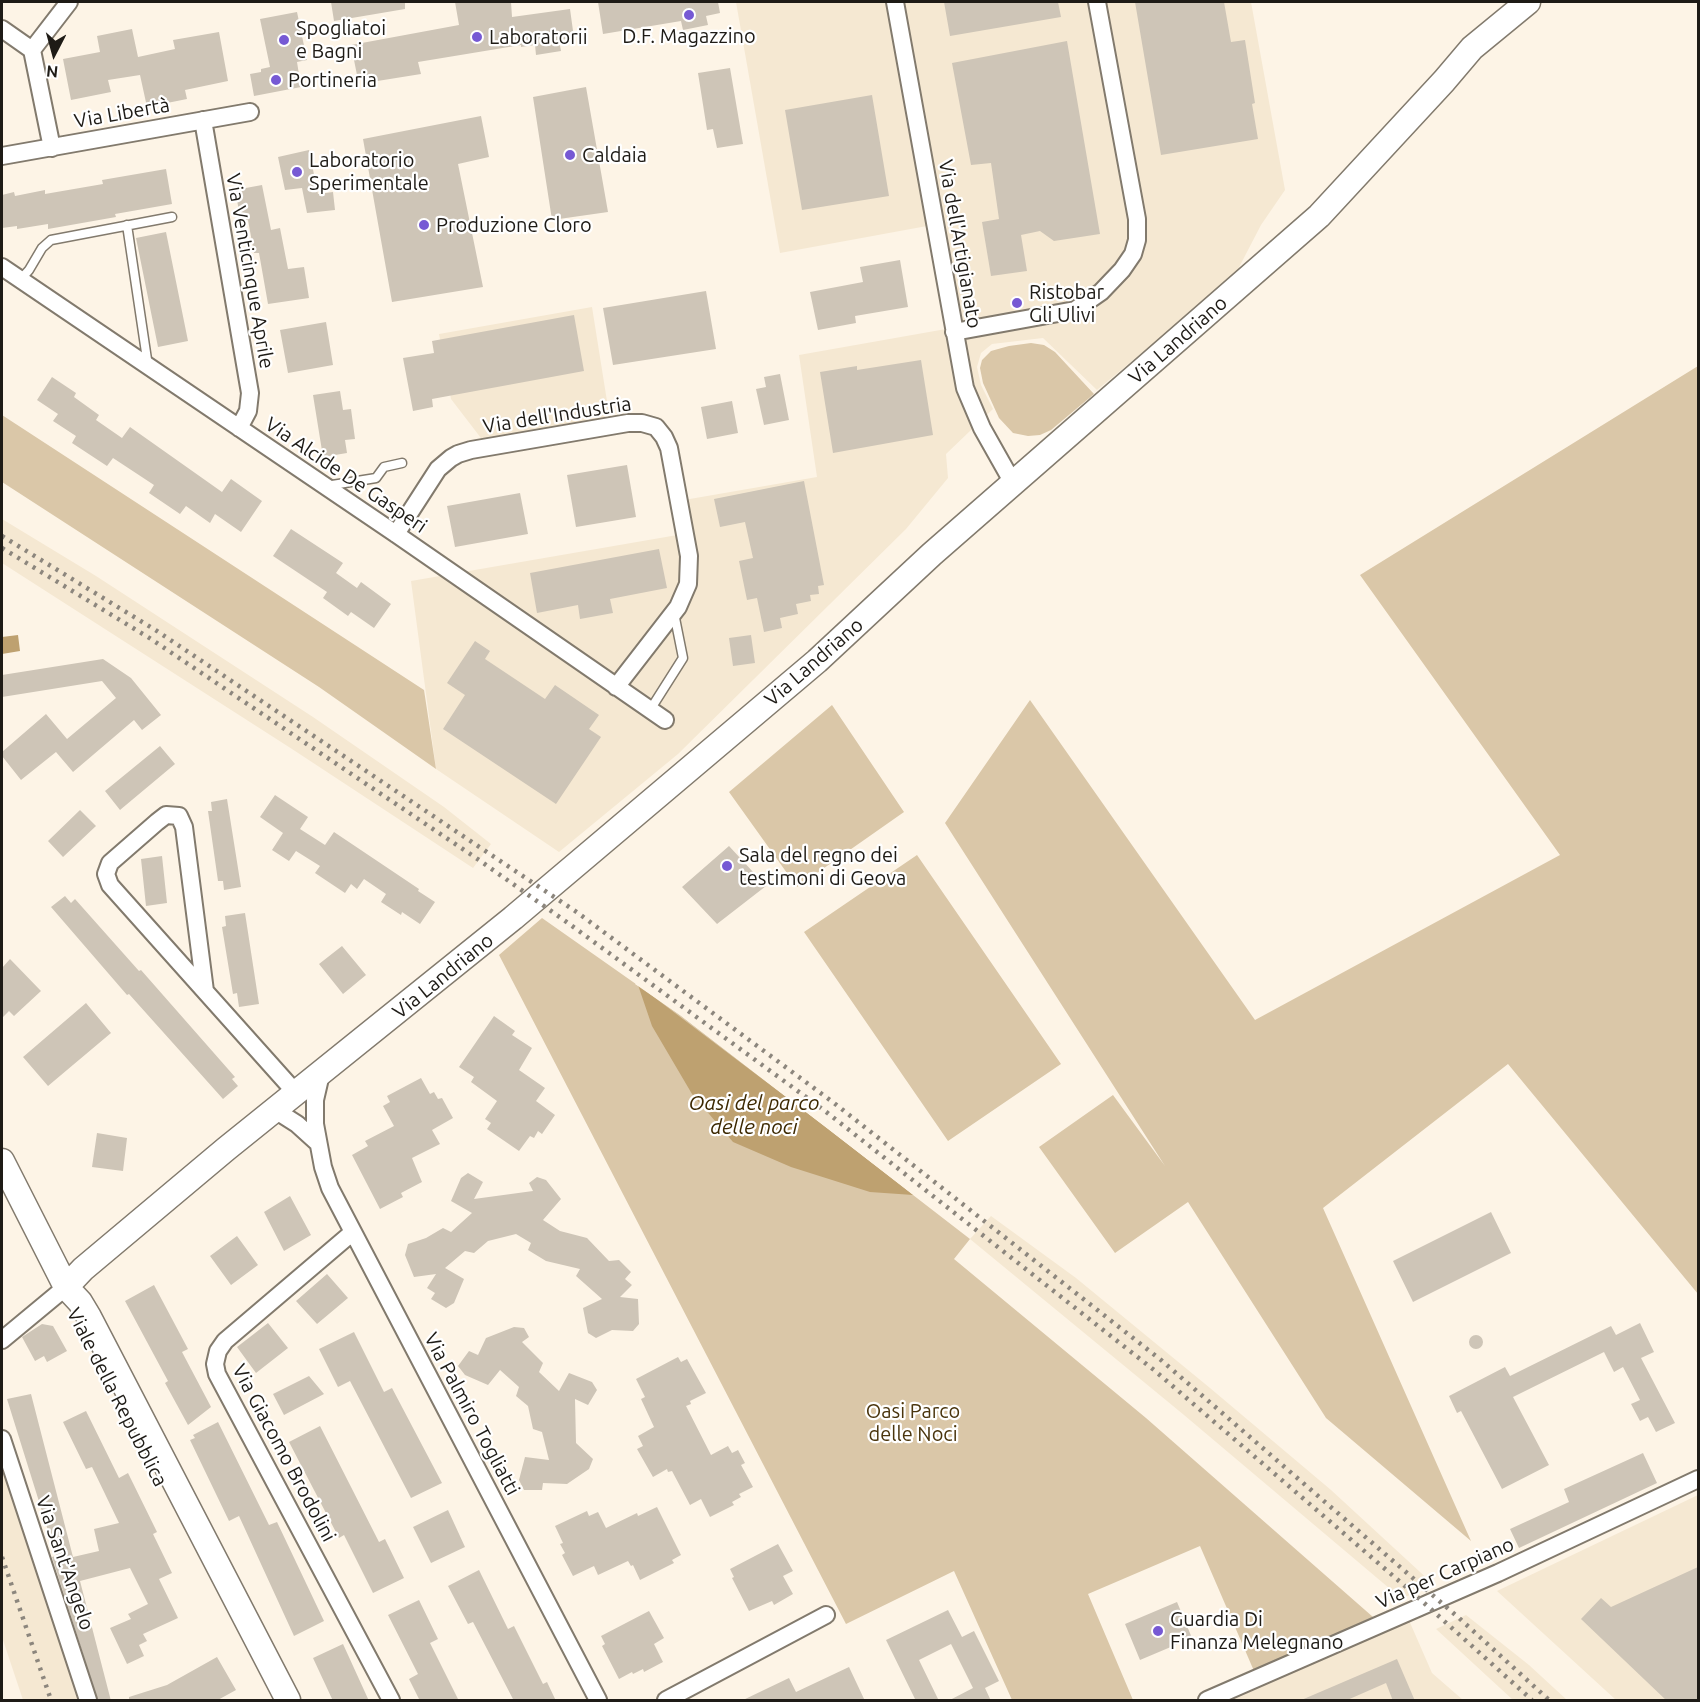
<!DOCTYPE html>
<meta charset="utf-8">
<style>
body{margin:0}
#map{position:relative;width:1700px;height:1702px;overflow:hidden;background:#fdf4e6;font-family:Ubuntu,sans-serif}
canvas{display:block}
.frame{position:absolute;inset:0;border:3px solid #1e1b16;pointer-events:none}
.north{position:absolute;left:24px;top:24px;width:60px;height:60px;-webkit-text-stroke:4px #fff;paint-order:stroke;rotate:186deg;font-size:16px;font-weight:700;line-height:24px;text-align:center;color:#1e1b16}
.north::after{content:'';display:block;margin:auto;width:21px;height:27px;background:#1e1b16;clip-path:polygon(50% 0,100% 100%,50% 72%,0 100%)}
</style>
<div id="map">
<canvas width="1700" height="1702"></canvas>
<div class="frame"></div>
<div class="north">N</div>
</div>
<script>
const g = document.querySelector('canvas').getContext('2d');
g.lineJoin = 'round';
function fill(path, color) {
  g.fillStyle = color;
  g.fill(path, 'evenodd');
}
function poly(rows) {
  const path = new Path2D();
  for (const r of rows) {
    if (r.length === 3) {
      path.moveTo(r[0] + r[2], r[1]);
      path.arc(r[0], r[1], r[2], 0, 2 * Math.PI);
      continue;
    }
    path.moveTo(r[0], r[1]);
    for (let i = 2; i < r.length; i += 2) path.lineTo(r[i], r[i + 1]);
  }
  return path;
}
function strokePath(path, color, width, dash) {
  g.strokeStyle = color;
  g.lineWidth = width;
  g.lineCap = dash ? 'butt' : 'round';
  g.setLineDash(dash || []);
  g.stroke(path);
}
function write(font, color, halo, rows, align = 'center') {
  g.font = font + ' Ubuntu,sans-serif';
  g.lineWidth = 4.5;
  g.setLineDash([]);
  g.textBaseline = 'middle';
  g.strokeStyle = halo;
  g.fillStyle = color;
  for (const [text, x, y, turn = 0] of rows) {
    g.save();
    g.translate(x, y);
    g.rotate((+turn || 0) * Math.PI / 180);
    g.textAlign = isNaN(turn) ? turn : align;
    if (halo) g.strokeText(text, 0, 0);
    g.fillText(text, 0, 0);
    g.restore();
  }
}
fill(poly([
 [736,2,1251,2,1285,190,1261,225,1234,277,1097,390,1043,338,992,344,981,353,977,367,981,385,993,409,946,454,948,478,906,529,678,754,559,852,436,769,411,581,689,533,684,500,817,477,799,355,946,329,927,226,780,253],
 [592,307,610,420,484,442,451,399,439,334],
 [2,519,96,576,313,717,444,807,491,844,473,868,292,749,2,563],
 [991,1216,1076,1278,1210,1388,1331,1490,1432,1583,1402,1599,1184,1415,970,1239],
 [2,1461,82,1700,23,1700,2,1637],
 [1698,1495,1698,1700,1616,1700,1497,1591],
 [1466,1615,1529,1665,1567,1700,1513,1700,1436,1629],
 [1408,1618,1432,1673,1463,1700,1214,1700]
]), '#f5e8d2');
fill(poly([
 [1031,343,1044,345,1055,352,1094,394,1051,430,1040,435,1028,436,1013,433,999,418,983,383,980,368,982,360,991,351,1009,346],
 [1698,366,1698,1294,1508,1064,1323,1208,1471,1541,1326,1418,1188,1202,1115,1253,1039,1147,1113,1095,1165,1166,945,823,1030,700,1255,1020,1560,855,1360,575],
 [2,415,424,690,436,769,319,687,2,482],
 [832,705,904,812,797,887,729,792],
 [917,855,1061,1064,948,1141,804,932],
 [542,918,680,1015,970,1239,954,1259,1146,1418,1373,1617,1254,1671,1200,1546,1088,1594,1133,1700,1012,1700,954,1571,846,1624,499,955]
]), '#dac7a8');
fill(poly([
 [18,635,20,651,2,654,2,637],
 [638,985,827,1128,913,1195,870,1192,791,1167,733,1142,692,1094,652,1026]
]), '#bea170');
fill(poly([
 [637,982,829,1126,915,1192,915,1196,680,1015,635,984]
]), '#fdf4e6');
fill(poly([
 [331,2,405,2,405,9,334,21],
 [455,2,511,2,512,17,570,9,574,38,559,40,561,51,536,55,535,45,521,47,521,45,418,62,421,74,365,83,364,74,357,75,351,45,459,25],
 [598,2,718,2,720,13,706,16,708,25,683,30,681,21,603,34],
 [944,2,1058,2,1061,17,950,36],
 [1135,2,1224,2,1231,42,1245,40,1255,103,1252,104,1258,139,1161,155],
 [297,12,307,60,297,62,301,87,254,96,250,74,261,72,261,69,270,67,260,19],
 [132,29,138,57,175,49,173,40,219,32,228,81,185,90,187,99,147,107,140,75,108,80,111,92,71,100,63,59,100,52,97,36],
 [1067,41,1100,234,1054,241,1040,231,1021,235,1027,271,991,276,982,222,999,219,991,163,971,165,952,63],
 [730,68,743,144,717,148,713,129,707,130,698,73],
 [586,87,608,212,552,220,533,97],
 [872,95,889,196,802,210,785,110],
 [481,116,489,157,458,164,483,287,392,302,363,139],
 [309,150,318,194,333,192,335,210,307,213,302,188,285,190,278,157],
 [166,169,172,204,115,214,116,217,48,229,48,224,17,229,17,226,2,228,2,195,14,192,15,196,45,190,45,194,103,184,102,180],
 [262,185,271,230,280,228,288,269,304,267,309,298,268,304,259,253,254,253,248,220,241,221,235,190],
 [166,232,188,341,158,347,136,238],
 [900,260,908,307,855,316,856,323,818,330,810,292,863,282,860,267],
 [706,291,716,349,613,365,603,308],
 [574,315,584,371,432,399,433,407,413,411,403,358,434,353,432,341],
 [326,322,333,365,288,373,280,330],
 [921,360,933,435,833,453,820,372,857,366,857,370],
 [780,374,789,420,764,425,756,389,766,387,764,377],
 [52,377,76,393,74,397,99,415,96,420,122,438,130,427,222,492,231,479,262,501,241,532,215,514,210,523,186,506,180,514,149,493,154,485,113,458,107,466,72,443,76,436,53,421,58,414,37,400],
 [340,391,343,410,351,409,355,439,345,440,347,453,323,457,313,395],
 [732,401,738,433,707,439,701,407],
 [627,465,636,517,576,527,567,475],
 [804,481,824,585,818,586,819,594,810,595,811,601,796,604,798,614,780,618,782,628,764,632,757,598,747,600,739,561,753,558,745,522,720,527,714,499],
 [520,493,528,534,455,547,447,506],
 [291,529,343,563,336,573,357,588,361,582,391,604,374,628,351,612,348,616,323,598,327,592,273,556],
 [659,549,667,588,610,599,613,613,580,619,578,605,537,613,530,573],
 [751,635,755,663,733,666,729,638],
 [475,641,490,651,485,659,545,699,555,685,599,715,589,729,601,737,556,804,443,729,465,695,447,683],
 [103,659,131,678,161,715,142,730,134,720,73,772,56,752,21,780,2,756,2,752,46,714,67,739,116,698,102,681,2,697,2,675],
 [160,746,175,764,120,810,105,791],
 [275,795,308,817,300,829,325,845,334,832,419,889,418,891,435,902,420,924,402,912,401,915,381,902,386,894,364,879,357,889,351,884,345,893,315,873,320,866,296,851,289,861,272,850,283,833,260,817],
 [227,799,241,887,224,890,223,881,218,881,208,811,212,811,211,802],
 [80,810,96,826,63,857,48,841],
 [729,846,766,886,717,924,682,887],
 [162,856,167,903,146,906,141,859],
 [65,896,71,903,75,899,139,971,141,970,235,1077,232,1079,238,1086,223,1099,129,994,127,995,51,907],
 [245,913,259,1004,239,1007,237,993,233,994,222,927,226,926,225,916],
 [342,946,366,975,343,994,319,964],
 [10,959,41,991,14,1016,9,1011,2,1018,2,968],
 [86,1003,111,1033,48,1086,23,1057],
 [494,1016,515,1031,512,1035,532,1048,519,1070,545,1088,536,1101,555,1115,542,1134,538,1131,534,1138,530,1136,519,1151,487,1129,491,1123,485,1119,497,1101,471,1082,474,1077,459,1067],
 [421,1078,430,1094,434,1092,438,1099,442,1098,453,1118,432,1130,440,1144,412,1158,422,1182,401,1193,403,1197,380,1209,352,1155,368,1146,365,1141,394,1126,383,1106,390,1102,387,1096],
 [97,1133,127,1138,123,1171,92,1167],
 [468,1173,483,1182,474,1199,533,1191,529,1183,537,1177,546,1180,561,1199,543,1220,560,1231,587,1238,609,1261,619,1260,631,1272,625,1279,632,1285,620,1297,638,1299,639,1324,633,1331,612,1330,596,1338,588,1333,583,1308,602,1299,576,1276,580,1269,546,1261,528,1250,531,1243,516,1234,488,1241,474,1253,465,1251,445,1268,464,1279,454,1303,446,1308,431,1299,435,1293,427,1288,436,1274,414,1277,405,1255,408,1244,426,1238,443,1228,451,1232,472,1213,451,1201,461,1178],
 [290,1196,311,1235,284,1251,264,1212],
 [1491,1212,1511,1253,1413,1302,1393,1261],
 [237,1236,258,1265,231,1285,210,1256],
 [327,1274,348,1298,317,1324,296,1301],
 [154,1285,188,1349,182,1352,210,1405,211,1407,188,1425,165,1383,168,1381,125,1301],
 [268,1323,288,1348,256,1373,237,1347],
 [1640,1323,1654,1352,1641,1358,1675,1423,1656,1432,1648,1417,1640,1421,1631,1404,1640,1400,1623,1367,1614,1372,1604,1352,1513,1397,1549,1465,1502,1489,1461,1411,1457,1413,1449,1396,1505,1367,1510,1376,1611,1326,1616,1335],
 [42,1324,53,1326,67,1351,47,1362,44,1356,35,1361,22,1337],
 [514,1327,524,1328,529,1337,522,1342,543,1363,539,1372,559,1391,569,1373,592,1382,597,1390,588,1405,575,1399,576,1443,593,1459,589,1469,567,1484,543,1483,542,1490,524,1490,519,1480,525,1457,549,1460,542,1432,533,1429,528,1406,516,1396,519,1387,500,1370,488,1385,465,1375,458,1366,469,1351,478,1355,486,1338],
 [354,1332,384,1392,392,1388,442,1483,411,1498,350,1381,338,1387,319,1349],
 [1476,1342,7],
 [678,1357,681,1362,687,1359,706,1393,690,1401,691,1404,686,1406,711,1455,728,1446,732,1453,738,1450,745,1463,741,1465,753,1487,739,1494,741,1497,732,1502,734,1505,710,1517,701,1499,690,1505,672,1471,668,1472,667,1469,653,1477,637,1449,643,1446,638,1436,654,1427,641,1399,645,1397,636,1379],
 [309,1376,324,1394,284,1415,273,1394],
 [31,1394,73,1557,99,1551,94,1529,119,1523,92,1467,86,1469,63,1422,86,1411,119,1478,128,1473,157,1532,153,1534,172,1573,159,1579,178,1618,143,1634,147,1641,139,1645,144,1656,127,1664,110,1628,131,1619,128,1614,148,1604,130,1568,80,1581,111,1701,98,1701,52,1557,56,1556,7,1399],
 [218,1422,269,1525,277,1522,324,1621,294,1636,239,1516,229,1521,190,1440,195,1438,193,1435],
 [320,1426,379,1542,385,1539,404,1578,373,1593,344,1535,339,1538,289,1442],
 [1643,1453,1657,1483,1519,1548,1510,1529,1569,1502,1564,1489],
 [657,1507,681,1555,672,1560,674,1563,640,1580,633,1565,631,1566,628,1561,598,1575,594,1566,573,1576,562,1555,565,1553,560,1544,563,1543,555,1526,587,1511,589,1516,598,1512,606,1528,637,1513,638,1516],
 [448,1510,465,1547,431,1563,413,1527],
 [778,1544,793,1571,783,1576,793,1594,774,1605,772,1601,749,1611,732,1578,734,1577,730,1569],
 [1698,1567,1698,1701,1667,1701,1581,1619,1601,1598,1611,1607],
 [479,1570,508,1629,514,1626,543,1684,547,1682,556,1701,514,1701,473,1622,468,1624,448,1586],
 [419,1600,438,1639,430,1643,459,1701,420,1701,409,1679,418,1674,388,1615],
 [1177,1602,1192,1638,1140,1660,1125,1624],
 [948,1610,962,1637,974,1631,999,1681,985,1688,991,1701,948,1701,973,1688,951,1644,919,1660,939,1701,916,1701,886,1640],
 [649,1611,664,1638,654,1644,663,1662,644,1672,643,1669,633,1674,632,1672,619,1679,602,1646,605,1644,601,1636],
 [343,1644,369,1701,333,1701,313,1658],
 [217,1657,236,1690,216,1701,129,1701,129,1697,167,1685],
 [1397,1659,1415,1701,1393,1701,1386,1683,1345,1701,1299,1701],
 [849,1667,865,1701,741,1701,789,1678,796,1692]
]), '#cec5b7');
const lane = poly([
 [127,225,148,366],
 [20,280,29,270,42,248,51,240,172,217],
 [326,486,376,478,384,467,402,463],
 [650,710,683,658,674,613]
]);
const street = poly([
 [895,2,965,388,982,428,1013,483],
 [2,29,32,50],
 [203,120,250,393,248,411,239,428],
 [52,148,32,50,69,2],
 [2,156,250,112],
 [2,267,396,534,665,720],
 [954,332,1075,310,1101,292,1122,270,1133,254,1137,240,1137,219,1097,2],
 [396,534,438,469,451,458,458,454,471,450,628,423,642,423,656,427,664,437,669,448,689,556,688,584,678,607,616,687],
 [205,991,184,827,179,816,166,815,157,822,110,863,106,874,110,885,296,1093],
 [321,1074,315,1100,315,1124,323,1167,330,1188,598,1700],
 [275,1110,297,1124,318,1143],
 [353,1232,225,1341,218,1351,215,1364,217,1374,391,1700],
 [2,1340,66,1287],
 [2,1439,88,1700],
 [666,1700,826,1615],
 [1207,1700,1498,1573,1698,1479]
]);
const secondary = poly([
 [2,1161,66,1287,80,1302,89,1317,288,1700],
 [66,1287,83,1269,226,1149,513,918,817,661,932,554,1319,216,1444,81,1472,48,1528,2]
]);
strokePath(lane, '#827a6d', 11);
strokePath(street, '#827a6d', 20);
strokePath(secondary, '#827a6d', 27);
strokePath(lane, '#fff', 8);
strokePath(street, '#fff', 16);
strokePath(secondary, '#fff', 24);
strokePath(poly([
 [2,536,157,631,578,913,834,1103,1161,1360,1459,1618,1549,1700],
 [2,548,151,639,479,860,568,923,825,1111,1154,1370,1413,1593,1532,1700],
 [2,1557,51,1700]
]), '#8c867d', 4.5, [3, 6]);
for (const [x, y, r, color] of [
 [689,15,6,"#7659d4"],
 [477,37,6,"#7659d4"],
 [284,40,6,"#7659d4"],
 [276,80,6,"#7659d4"],
 [570,155,6,"#7659d4"],
 [297,172,6,"#7659d4"],
 [424,225,6,"#7659d4"],
 [1017,303,6,"#7659d4"],
 [727,866,6,"#7659d4"],
 [1158,1631,6,"#7659d4"]
]) {
  const dot = new Path2D();
  dot.arc(x, y, r, 0, 2 * Math.PI);
  g.fillStyle = color;
  g.fill(dot);
  strokePath(dot, '#fff', 2);
}
write('20px', '#1e1b16', '#fff', [
 ["Spogliatoi",296,28],
 ["e Bagni",296,51],
 ["D.F. Magazzino",689,36,"center"],
 ["Laboratorii",489,37],
 ["Portineria",288,80],
 ["Caldaia",582,155],
 ["Laboratorio",309,160],
 ["Sperimentale",309,183],
 ["Produzione Cloro",436,225],
 ["Ristobar",1029,292],
 ["Gli Ulivi",1029,315],
 ["Sala del regno dei",739,855],
 ["testimoni di Geova",739,878],
 ["Guardia Di",1170,1619],
 ["Finanza Melegnano",1170,1642]
], 'left');
write('20px', '#1e1b16', '#fff', [
 ["Via Libertà",122,113,-10],
 ["Via dell'Artigianato",960,244,80],
 ["Via Venticinque Aprile",250,271,80],
 ["Via Landriano",1178,340,-41],
 ["Via dell'Industria",557,415,-9],
 ["Via Alcide De Gasperi",346,475,34],
 ["Via Landriano",814,662,-41],
 ["Via Landriano",443,976,-39],
 ["Viale della Repubblica",117,1397,63],
 ["Via Palmiro Togliatti",472,1414,62],
 ["Via Giacomo Brodolini",284,1453,62],
 ["Via Sant'Angelo",65,1563,71],
 ["Via per Carpiano",1445,1573,-24]
]);
write('20px', '#4a350d', '#fff', [
 ["Oasi Parco",913,1411],
 ["delle Noci",913,1434]
]);
write('italic 21px', '#3c2800', '#fff', [
 ["Oasi del parco",754,1103],
 ["delle noci",754,1127]
]);
</script>
